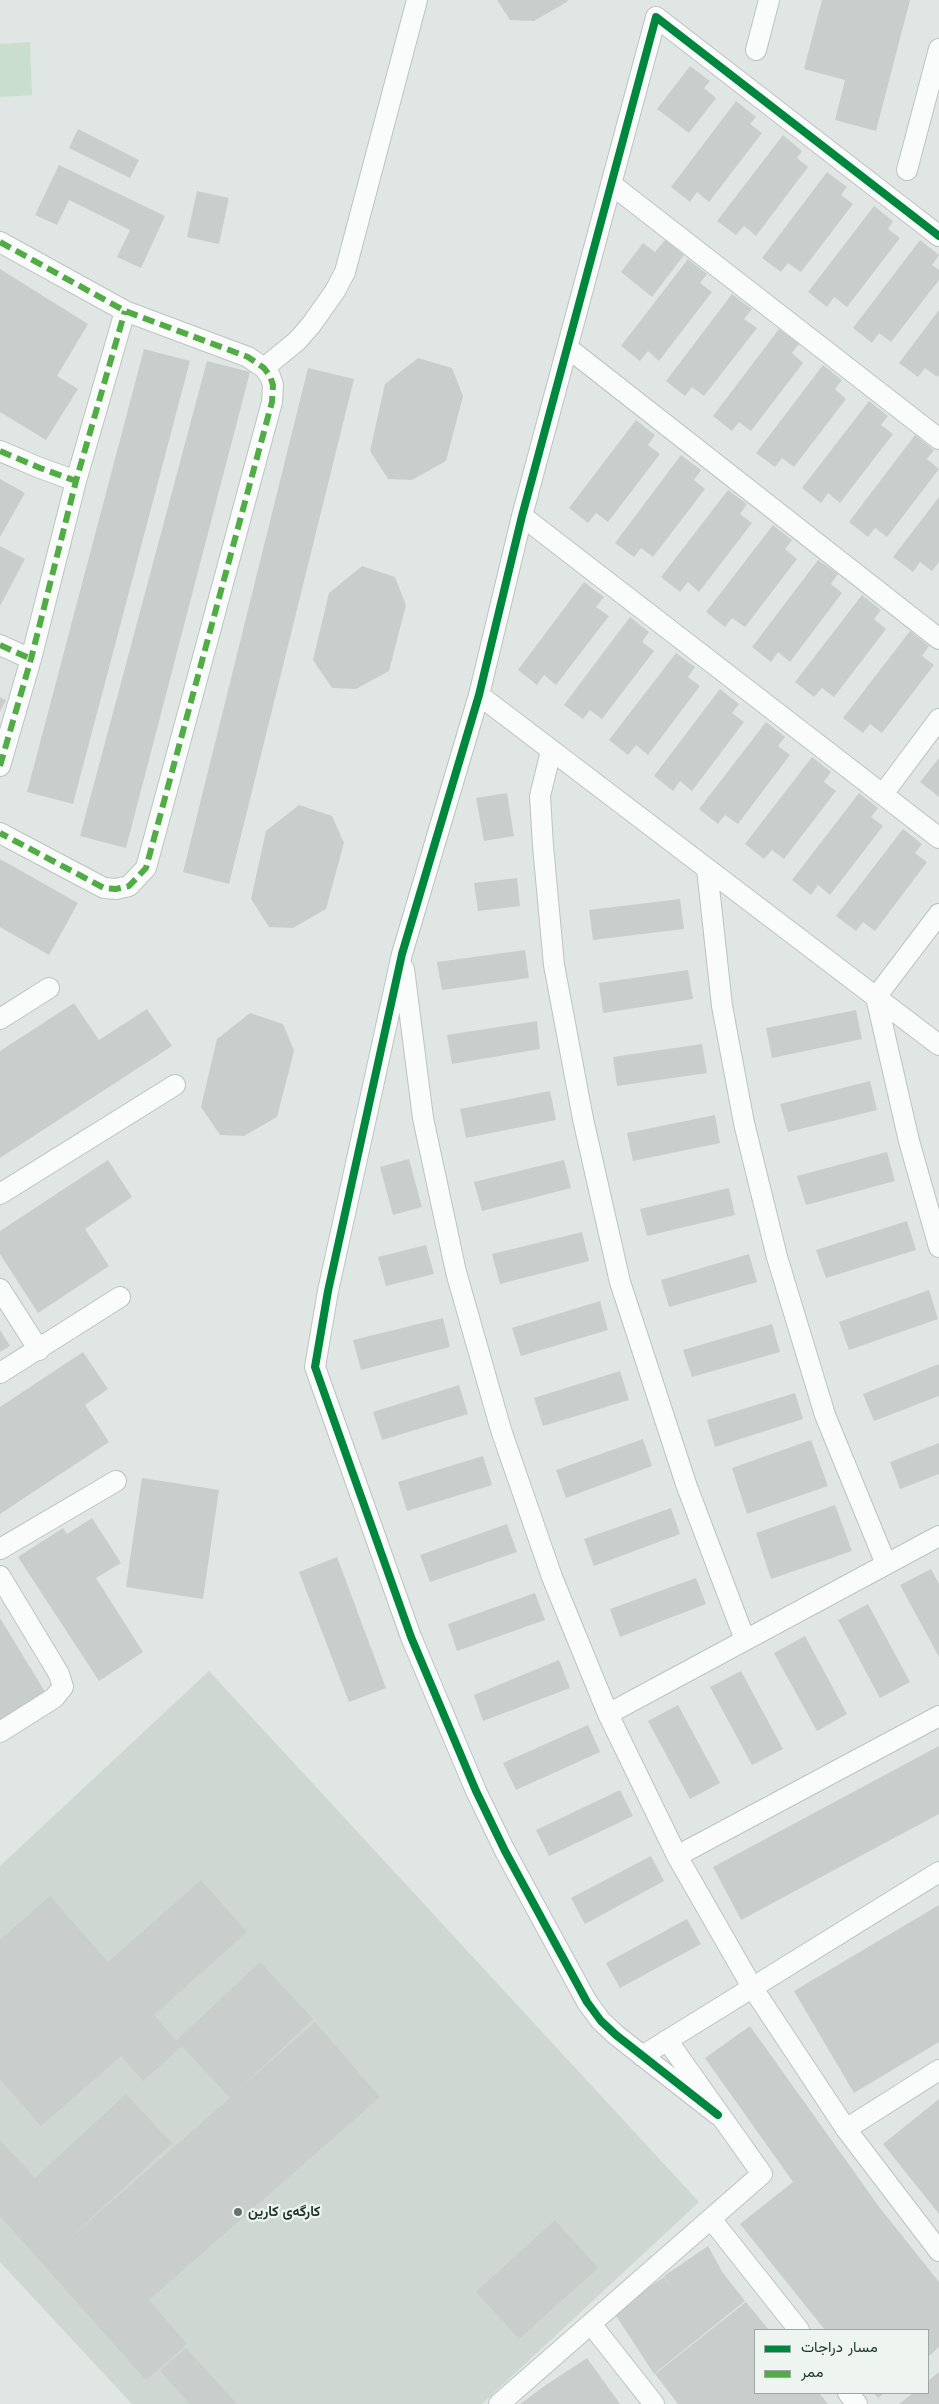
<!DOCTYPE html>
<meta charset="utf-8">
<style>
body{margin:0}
#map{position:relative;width:939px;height:2404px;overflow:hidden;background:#e0e6e3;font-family:"Work Sans",Vazirmatn,sans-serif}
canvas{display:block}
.legend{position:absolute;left:754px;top:2329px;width:175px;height:65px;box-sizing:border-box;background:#eef5f1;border:1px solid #9ca9a3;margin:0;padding:6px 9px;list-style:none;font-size:15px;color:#21362f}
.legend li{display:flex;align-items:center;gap:10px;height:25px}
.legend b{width:25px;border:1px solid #9ca9a3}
</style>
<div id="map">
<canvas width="939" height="2404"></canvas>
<ul class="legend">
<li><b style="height:6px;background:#00873e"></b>مسار دراجات</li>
<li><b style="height:6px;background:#52ac45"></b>ممر</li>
</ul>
</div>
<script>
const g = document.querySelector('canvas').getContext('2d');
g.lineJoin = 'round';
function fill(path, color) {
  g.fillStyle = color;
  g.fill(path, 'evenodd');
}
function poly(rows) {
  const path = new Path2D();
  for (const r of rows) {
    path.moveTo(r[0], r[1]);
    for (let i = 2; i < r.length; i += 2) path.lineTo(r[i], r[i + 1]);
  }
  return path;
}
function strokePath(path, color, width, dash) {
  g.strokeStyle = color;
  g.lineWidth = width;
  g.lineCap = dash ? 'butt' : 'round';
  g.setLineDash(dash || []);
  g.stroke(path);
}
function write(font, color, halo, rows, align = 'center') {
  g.font = font + ' "Work Sans",Vazirmatn,sans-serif';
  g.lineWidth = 4.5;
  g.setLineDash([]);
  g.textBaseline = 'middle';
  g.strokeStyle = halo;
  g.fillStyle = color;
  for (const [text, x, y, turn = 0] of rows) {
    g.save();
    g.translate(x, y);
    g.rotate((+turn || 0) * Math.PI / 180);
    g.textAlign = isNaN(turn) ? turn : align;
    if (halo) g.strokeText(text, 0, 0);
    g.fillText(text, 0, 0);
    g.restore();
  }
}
fill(poly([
 [209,1671,699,2202,482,2404,132,2404,0,2262,0,1866]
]), '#ced7d2');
fill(poly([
 [30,42,32,95,0,97,0,44]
]), '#cadecf');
fill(poly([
 [497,0,568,0,567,2,534,21,510,20],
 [822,0,910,0,876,131,835,120,845,80,804,69],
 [690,66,710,81,704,88,716,98,689,133,657,109],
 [736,101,756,117,750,124,762,133,709,202,697,192,690,202,671,187],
 [78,129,139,160,130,178,69,148],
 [783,135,802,151,797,158,808,167,756,236,744,226,736,235,717,221],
 [59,165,165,216,141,268,117,257,130,230,69,200,57,225,35,215],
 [827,172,847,187,841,195,853,204,801,272,788,263,781,272,762,258],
 [197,191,229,198,219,244,187,237],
 [874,206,893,221,888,229,900,238,847,307,834,297,827,307,808,292],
 [665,240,684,255,652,297,621,272,643,243,655,252],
 [920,240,939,255,932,265,939,270,939,280,891,342,879,333,872,343,853,328],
 [688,259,707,274,700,283,712,292,659,361,648,351,640,361,621,346],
 [0,269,88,324,57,376,78,389,46,440,0,412],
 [732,294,752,309,744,319,757,328,704,396,692,387,685,396,666,381],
 [939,310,939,375,937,377,925,368,918,377,899,363],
 [779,329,799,344,792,353,803,363,751,431,739,422,732,431,713,416],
 [144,349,190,361,73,804,27,792],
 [418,358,452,368,463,396,446,461,412,480,388,479,370,451,385,384],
 [207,361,250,372,126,848,80,836],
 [823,365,842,380,835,389,846,399,794,467,782,458,775,467,756,453],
 [308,368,354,379,229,884,183,872],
 [869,401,888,416,881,425,893,434,840,503,828,493,821,503,802,488],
 [636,420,655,435,648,445,660,454,608,522,596,513,588,523,569,508],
 [915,435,934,450,927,459,939,469,887,537,875,528,868,537,849,522],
 [681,455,701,470,694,480,705,489,653,557,641,548,634,557,615,543],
 [0,479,25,493,0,537],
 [728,490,747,504,740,514,752,523,699,592,688,582,680,592,661,577],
 [939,497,939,562,932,571,920,562,913,572,893,557],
 [773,525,792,540,785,549,797,559,745,627,732,618,725,627,706,612],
 [0,546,25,559,0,606],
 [818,560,838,574,831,584,842,593,790,662,778,652,771,662,752,647],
 [362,566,395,577,406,605,389,671,356,689,332,688,313,660,329,593],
 [584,582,604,597,596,607,609,616,556,685,544,675,537,685,518,670],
 [862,595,881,610,874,619,886,629,834,697,822,688,814,697,795,682],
 [630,617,649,632,642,642,654,651,602,719,590,710,583,719,564,705],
 [910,631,929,646,922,656,934,665,882,733,870,724,863,733,843,718],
 [676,653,695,667,688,677,700,686,648,755,636,745,628,755,609,740],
 [720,689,739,704,732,713,744,722,692,791,680,781,673,791,654,776],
 [0,697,6,700,0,712],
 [766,722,785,737,778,746,790,755,738,824,725,815,718,824,699,809],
 [812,757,831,772,824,782,836,791,784,859,772,850,764,859,745,844],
 [939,758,939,797,920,782],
 [507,793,514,836,484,841,476,798],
 [859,793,878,808,871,817,883,826,830,895,818,885,811,895,792,880],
 [299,805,332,816,344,843,326,909,293,928,269,927,251,899,266,831],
 [903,829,922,844,915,853,927,862,875,931,863,922,856,931,836,916],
 [0,859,78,903,49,955,0,927],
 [517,878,520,906,478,911,474,883],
 [680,899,684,929,593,940,589,910],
 [525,950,529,978,442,990,437,962],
 [688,970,693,999,603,1013,599,983],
 [74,1003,99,1040,147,1009,172,1046,0,1158,0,1051],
 [856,1010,862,1039,772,1058,766,1028],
 [250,1013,283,1024,294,1051,277,1117,244,1136,220,1135,201,1107,217,1039],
 [537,1021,540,1049,452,1064,447,1035],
 [702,1044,707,1073,617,1086,613,1057],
 [870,1081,877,1110,788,1132,780,1104],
 [550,1091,556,1120,466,1138,460,1109],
 [715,1115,720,1143,633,1161,627,1133],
 [887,1152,895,1181,806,1205,797,1176],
 [409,1159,422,1207,393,1215,380,1167],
 [108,1160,132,1197,85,1229,109,1266,38,1313,0,1254,0,1231],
 [564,1160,571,1188,482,1211,474,1182],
 [729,1188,735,1215,647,1236,640,1209],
 [907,1221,916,1250,826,1278,816,1250],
 [582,1232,589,1261,500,1284,492,1254],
 [426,1245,434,1274,386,1286,378,1257],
 [749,1254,757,1282,669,1307,661,1280],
 [929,1290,938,1319,849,1350,839,1322],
 [600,1301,608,1330,521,1356,512,1328],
 [443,1318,450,1347,361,1370,353,1340],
 [772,1324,780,1352,692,1377,683,1350],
 [0,1330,10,1346,0,1352],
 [83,1352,108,1389,85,1405,109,1442,0,1514,0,1407],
 [939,1364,939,1396,874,1421,863,1394],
 [620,1371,629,1400,543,1426,534,1398],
 [459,1385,468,1414,382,1440,373,1412],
 [795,1393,803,1419,715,1447,707,1420],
 [643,1439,652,1466,566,1498,556,1470],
 [811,1440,828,1486,747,1514,732,1468],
 [939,1443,939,1474,900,1489,890,1462],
 [483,1456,492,1485,407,1511,398,1482],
 [142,1478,219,1490,203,1599,126,1587],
 [835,1505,852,1551,771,1579,756,1533],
 [671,1508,680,1534,594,1566,584,1539],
 [92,1518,121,1563,96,1578,143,1652,99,1681,18,1557,63,1528,67,1534],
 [507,1524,517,1552,430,1582,420,1555],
 [337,1557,386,1688,349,1702,299,1572],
 [931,1569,939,1584,939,1657,900,1585],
 [696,1578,706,1604,620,1637,610,1609],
 [535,1593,545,1620,457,1651,448,1624],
 [868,1604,910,1682,880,1698,838,1620],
 [0,1618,47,1695,0,1724],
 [805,1636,847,1714,817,1731,774,1653],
 [559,1660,570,1688,483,1721,474,1695],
 [741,1671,783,1749,752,1765,710,1687],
 [678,1705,720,1783,690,1799,648,1721],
 [588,1725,600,1752,516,1790,503,1763],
 [939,1746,939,1814,741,1920,713,1867],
 [620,1790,633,1816,549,1856,536,1830],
 [651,1856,664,1881,585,1924,571,1898],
 [201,1880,247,1932,154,2015,176,2041,260,1962,313,2019,238,2090,315,2022,380,2097,149,2300,187,2344,146,2380,0,2216,0,2140,35,2178,126,2094,172,2143,61,2246,230,2098,182,2046,143,2081,121,2056,41,2126,0,2079,0,1940,50,1896,108,1962],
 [939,1905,939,2042,854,2093,794,1991],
 [687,1919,701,1944,620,1988,606,1963],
 [750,2026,880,2208,939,2282,939,2347,928,2357,928,2330,825,2330,740,2224,793,2182,705,2058],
 [939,2099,939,2214,883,2144],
 [555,2220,598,2268,519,2339,476,2292],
 [708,2246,723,2273,745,2301,654,2374,613,2311,664,2277,673,2289,664,2276],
 [746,2302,769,2330,755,2330,755,2393,819,2393,828,2404,678,2404,655,2374],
 [186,2348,237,2404,190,2404,160,2371],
 [587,2358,620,2404,520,2404,546,2385],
 [939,2372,939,2404,899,2404,913,2393,928,2393,928,2381],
 [874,2393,884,2393,878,2398]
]), '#c9cecc');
const minor = poly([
 [756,50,769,0],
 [907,170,939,49],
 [611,184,939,439],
 [0,242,125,311,248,357,264,368,270,376,273,385,272,402,146,868,129,886,116,889,104,888,0,833],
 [568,348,939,639],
 [264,368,297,341,311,325,335,291,345,272,417,0],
 [0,451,40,468,76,481],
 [522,516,939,838],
 [0,645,31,659],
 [479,695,939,1045],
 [551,751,540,796,543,846,554,965,583,1119,620,1282,686,1484,745,1640],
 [0,766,31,659,76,481,125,311],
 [883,794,939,719],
 [707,869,722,1006,744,1123,777,1257,825,1415,886,1564],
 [939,914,876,997,909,1141,939,1247],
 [404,969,423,1118,456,1272,501,1430,552,1577,608,1714,677,1856,752,1987,846,2129,939,2251],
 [0,1019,49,988],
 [0,1194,175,1085],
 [0,1289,39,1350],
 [0,1373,120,1297],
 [0,1549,116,1481],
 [0,1576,59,1674,63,1687,54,1698,0,1732],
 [608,1714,939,1536],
 [677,1856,939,1716],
 [642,2056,939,1872],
 [718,2115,616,2035,601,2021,587,2002,505,1851,476,1791,411,1637,315,1367,328,1291,402,954,479,695,522,516,656,17,939,236],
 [846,2129,939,2070],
 [711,2219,799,2330],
 [591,2324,654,2404],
 [848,2393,857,2404],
 [499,2404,762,2174,667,2040]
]);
strokePath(minor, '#bdc3c0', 22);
strokePath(minor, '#fafbfb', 20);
strokePath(poly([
 [0,242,125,311,248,357,264,368,270,376,273,385,272,402,146,868,129,886,116,889,104,888,0,833],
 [0,451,40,468,76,481],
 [0,645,31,659],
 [0,766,31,659,76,481,125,311]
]), '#52ac45', 6, [12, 6]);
strokePath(poly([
 [718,2115,616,2035,601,2021,587,2002,505,1851,476,1791,411,1637,315,1367,328,1291,402,954,479,695,522,516,656,17,939,236]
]), '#00873e', 8);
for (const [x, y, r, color] of [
 [238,2212,5,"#64746e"]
]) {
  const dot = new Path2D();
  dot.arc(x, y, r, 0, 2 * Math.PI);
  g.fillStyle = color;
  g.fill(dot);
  strokePath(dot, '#eef5f1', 2);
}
write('bold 14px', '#21362f', '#eef5f1', [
 ["کارگەی کارین",248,2212]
], 'left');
</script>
